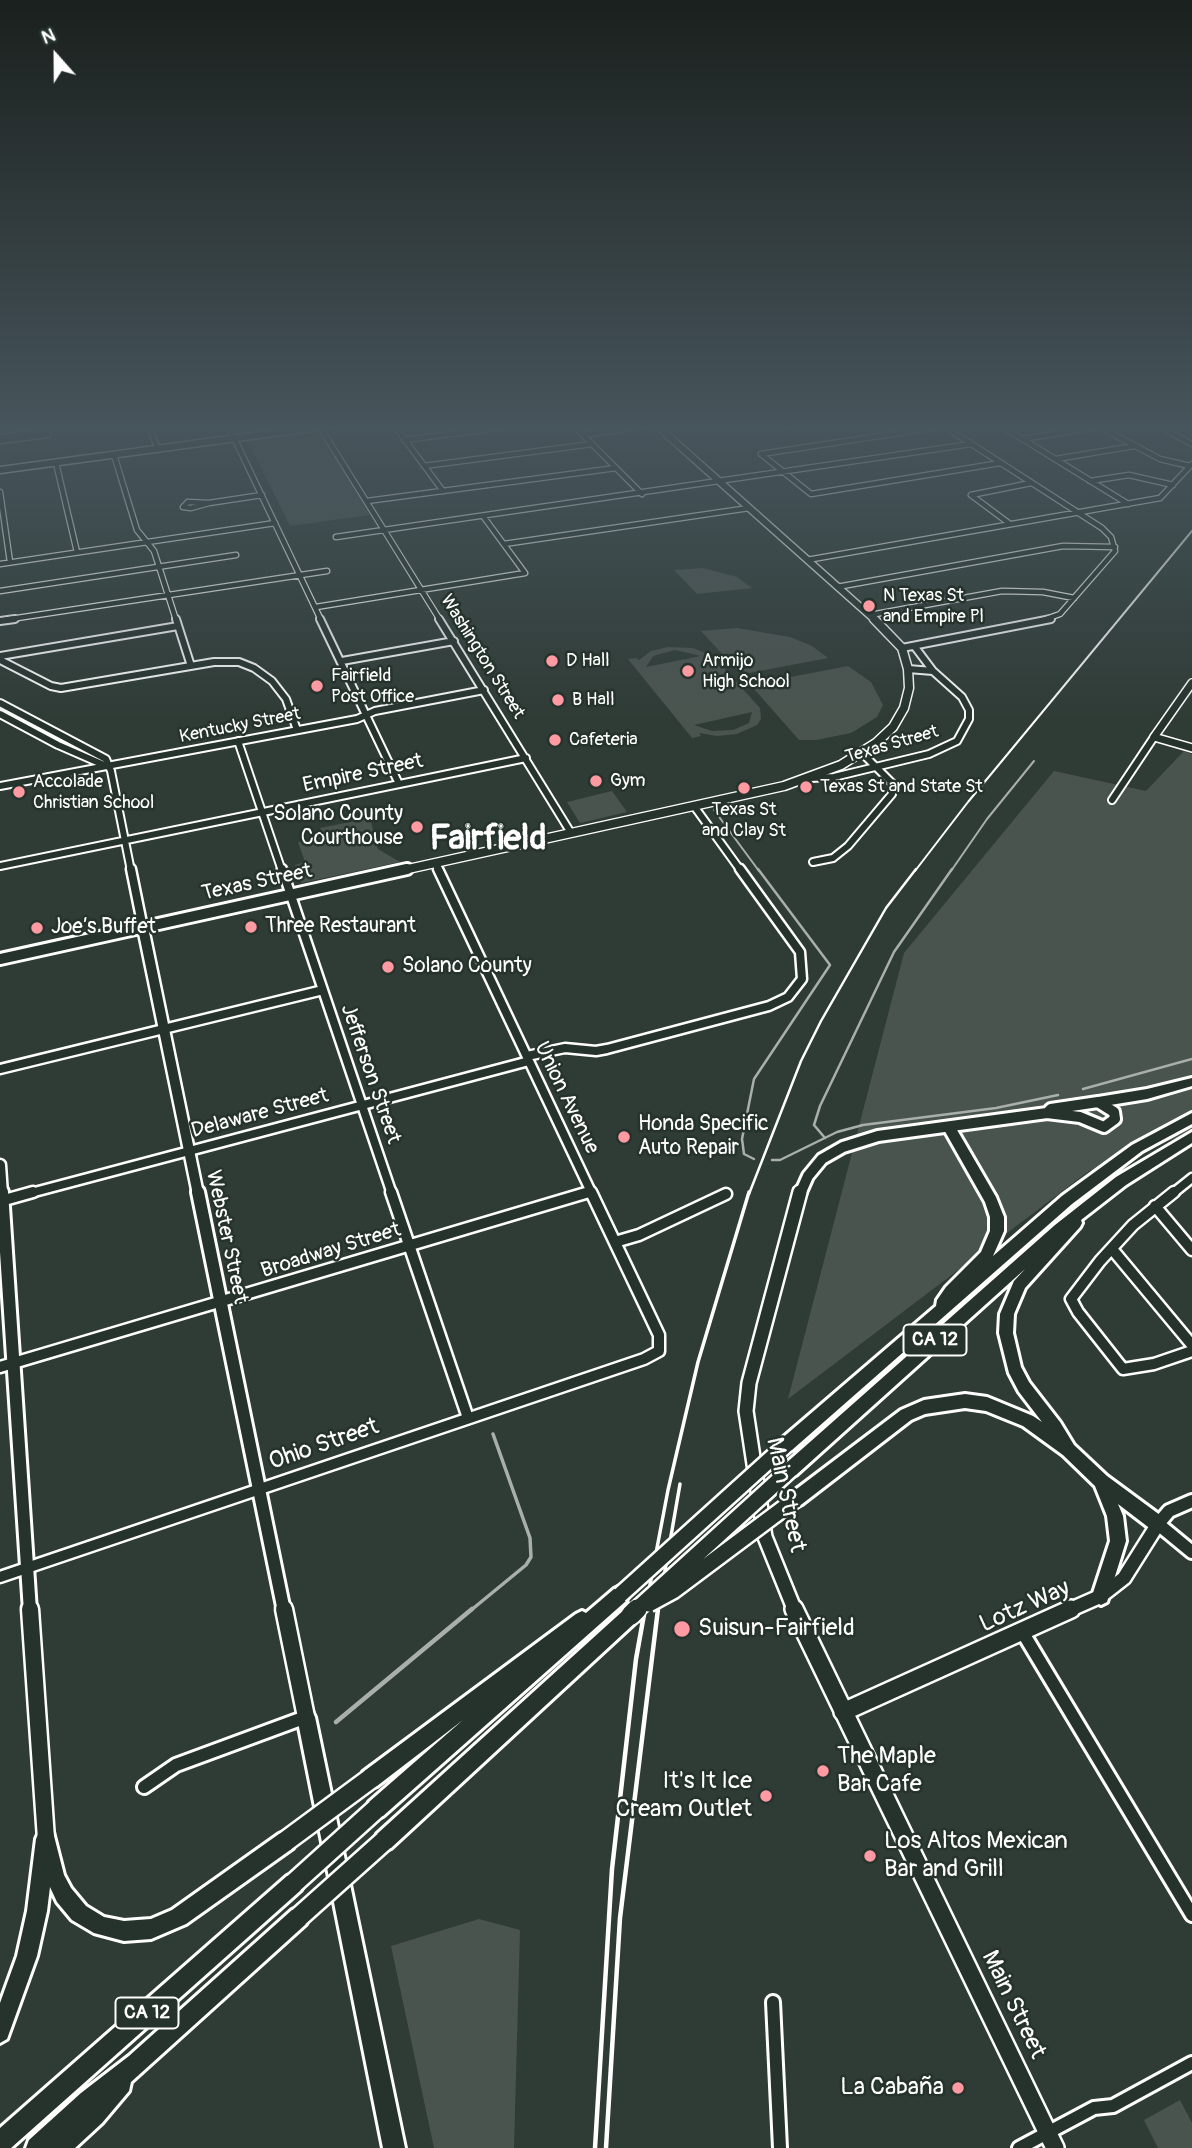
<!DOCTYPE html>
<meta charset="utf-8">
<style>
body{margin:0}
#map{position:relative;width:1192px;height:2148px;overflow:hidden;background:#2f3b35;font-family:Pangolin,sans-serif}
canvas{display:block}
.north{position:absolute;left:21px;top:21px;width:70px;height:70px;-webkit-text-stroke:5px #26332d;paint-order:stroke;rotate:339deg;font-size:19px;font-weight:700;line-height:28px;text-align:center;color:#fff}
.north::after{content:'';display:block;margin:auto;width:24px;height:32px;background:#fff;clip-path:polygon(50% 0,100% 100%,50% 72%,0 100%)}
</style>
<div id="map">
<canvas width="1192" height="2148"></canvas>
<div class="north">N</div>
</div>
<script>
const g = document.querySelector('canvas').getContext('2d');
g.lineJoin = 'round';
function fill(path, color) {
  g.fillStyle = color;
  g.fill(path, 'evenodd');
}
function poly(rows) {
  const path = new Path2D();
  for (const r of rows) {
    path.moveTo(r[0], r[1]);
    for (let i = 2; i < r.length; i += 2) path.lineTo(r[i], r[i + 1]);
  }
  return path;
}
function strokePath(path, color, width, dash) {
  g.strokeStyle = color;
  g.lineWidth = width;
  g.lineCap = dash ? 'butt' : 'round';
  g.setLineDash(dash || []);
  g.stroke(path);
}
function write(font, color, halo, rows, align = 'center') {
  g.font = font + ' Pangolin,sans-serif';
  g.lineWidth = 5;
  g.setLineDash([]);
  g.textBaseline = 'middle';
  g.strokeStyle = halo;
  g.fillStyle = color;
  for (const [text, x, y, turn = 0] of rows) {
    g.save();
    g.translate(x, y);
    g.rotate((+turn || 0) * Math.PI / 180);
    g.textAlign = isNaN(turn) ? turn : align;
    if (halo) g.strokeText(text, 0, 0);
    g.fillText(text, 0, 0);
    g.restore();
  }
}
fill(poly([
 [313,431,318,431,370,515,290,526,247,439],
 [703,568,737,577,752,588,697,594,674,570],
 [737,628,790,637,812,646,828,658,749,673,737,670,701,631],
 [668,647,693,648,713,656,760,708,761,719,757,725,737,734,717,736,699,733,701,736,692,738,628,659,636,658,639,660,651,651],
 [675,650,701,656,646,667,653,656],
 [752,712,749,723,733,730,712,731,694,725],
 [848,666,871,682,883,705,877,717,851,733,816,740,799,740,755,690,759,683],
 [1184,751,1192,754,1192,1132,1089,1171,788,1399,904,953,1054,771,1146,791],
 [612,791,627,812,580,823,567,802],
 [370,818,378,849,400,862,301,883,295,865,305,862,298,842,318,838,323,835,320,828],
 [479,1919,520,1930,514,2148,434,2148,391,1946],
 [1180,2100,1192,2123,1192,2148,1158,2148,1144,2120]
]), '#4a544f');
strokePath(poly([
 [714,810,759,871],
 [951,871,987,819,1034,761]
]), '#a9afac', 2);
strokePath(poly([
 [1083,1089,1192,1059],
 [825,1138,814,1125,820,1106,894,952,952,869],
 [754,1159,744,1154,742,1139,754,1079,830,965,758,869],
 [772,1160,780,1160,837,1132,863,1125,996,1108,1058,1095]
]), '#a9afac', 2.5);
strokePath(poly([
 [470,1611,526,1565,531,1557,530,1538,493,1434]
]), '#a9afac', 3.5);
strokePath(poly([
 [336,1722,472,1609]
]), '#a9afac', 4.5);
const minorFar4 = poly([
 [148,425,158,449],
 [228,425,321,620],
 [394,425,443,491],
 [573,425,642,494],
 [771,425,775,428,799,425],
 [942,425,1102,528,1111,537,1115,551,1060,614,1043,620],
 [1000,425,1128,504],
 [1096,425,1160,459,1190,466],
 [1156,425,1192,444],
 [320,427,440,620],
 [583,435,652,425],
 [0,437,47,431,48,435,0,441],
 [1022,439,1098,427],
 [404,440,521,425],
 [761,454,811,494,1000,463],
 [761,454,945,426],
 [114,455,137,530,154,551,176,620],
 [1056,459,1134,446],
 [56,463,77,552],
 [424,466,592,444],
 [1090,481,1129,475,1173,485],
 [0,492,10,562],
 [367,501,616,468],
 [188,502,209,503,191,508,183,507,188,502],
 [209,503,262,495],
 [1010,524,971,495,1031,483],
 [336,537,971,444],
 [504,544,749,508],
 [807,560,1160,498,1192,464],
 [0,564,275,523],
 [837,587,1063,546,1115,547],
 [0,591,236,555],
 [316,607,525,573,483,516],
 [870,615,1002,591,1043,592,1074,598],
 [4,620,327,571]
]);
const minorFar3 = poly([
 [176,619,191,666],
 [320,619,399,784],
 [439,619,571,833],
 [0,621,15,619],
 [915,647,933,671],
 [902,648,1051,619],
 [0,656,178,626],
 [0,660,51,686,61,688,214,662,239,662,254,668,272,681,286,699,297,730],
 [342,661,454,641],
 [0,703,106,759,111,771,131,871],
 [0,714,58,745,104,765],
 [238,741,282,871],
 [810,778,834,777,929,754,957,741,969,719,969,710,962,697,933,671,908,669],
 [0,786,357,719,375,711,484,690],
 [1112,800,1154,737],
 [694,806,741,871],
 [813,862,833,858,848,846,892,794,893,784,862,753],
 [435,863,439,871],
 [0,866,526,758]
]);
const minorFar2 = poly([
 [131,869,143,928],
 [282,869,392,1194],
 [438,869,592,1194],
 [527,1056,565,1048,596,1051,607,1049,769,1006,788,997,802,979,800,952,740,869],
 [0,1069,323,990],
 [27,1194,529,1061],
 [583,1194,591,1192],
 [1172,1194,1192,1178]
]);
const minorFar1 = poly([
 [391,1192,468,1418],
 [1174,1192,1133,1225,1100,1261,1071,1299,1078,1312,1123,1369,1154,1364,1192,1351],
 [1,1201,33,1192],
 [1155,1206,1192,1250],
 [615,1242,639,1235,726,1194],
 [1112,1249,1192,1345],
 [0,1367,589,1192],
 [0,1577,644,1359,659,1351,659,1335,591,1192]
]);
const minor = poly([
 [1023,1633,1192,1915],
 [144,1787,176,1765,306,1717],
 [773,2002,780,2148],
 [1019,2148,1094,2108,1113,2106,1192,2063]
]);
const tertiaryFar3 = poly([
 [1192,683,1154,737,1192,748]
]);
const tertiaryFar2 = poly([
 [143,928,198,1194],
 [0,1165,2,1194]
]);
const tertiaryFar1 = poly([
 [2,1192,30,1611],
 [198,1192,284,1611],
 [1192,1501,1169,1511,1158,1524,1192,1552]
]);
const tertiary = poly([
 [30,1609,46,1839],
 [284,1609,306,1717]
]);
const secondaryFar4 = poly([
 [656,425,875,620],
 [0,470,333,425]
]);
const secondaryFar3 = poly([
 [399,871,784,786,841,765,876,743,893,727,904,708,909,688,908,669,902,648,874,619]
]);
const secondaryFar2 = poly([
 [0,959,407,869],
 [1098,1102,1114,1112,1115,1119,1104,1127,1080,1117,1047,1113,1051,1109,1098,1102],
 [800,1194,808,1176,822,1159,843,1147,878,1136,1047,1113]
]);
const secondaryFar1 = poly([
 [795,1611,765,1537,746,1411,749,1383,800,1192],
 [1067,1611,1101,1596,1124,1578,1158,1524]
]);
const secondary = poly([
 [794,1609,1055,2148],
 [843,1712,1071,1609]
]);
const trunk = poly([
 [1192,1078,1192,1086,1147,1099,1098,1107,1094,1105,1092,1102,1094,1099,1098,1097,1147,1089,1192,1078],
 [1192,1113,1192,1124,1142,1151,1072,1204,792,1450,786,1452,780,1450,778,1445,780,1440,936,1306,937,1300,946,1287,981,1252,990,1231,990,1217,985,1202,942,1126,943,1123,953,1123,996,1197,1004,1217,1004,1231,993,1256,1062,1196,1132,1145,1192,1113],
 [1192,1132,1192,1143,1126,1185,1081,1220,1082,1223,1080,1227,1025,1288,1014,1314,1013,1333,1021,1367,1029,1382,1060,1422,1074,1445,1107,1476,1164,1518,1166,1524,1164,1530,1158,1532,1152,1530,1118,1504,1123,1516,1126,1541,1107,1602,1101,1605,1095,1602,1092,1596,1110,1541,1107,1516,1095,1486,1063,1455,1023,1426,986,1411,965,1408,925,1414,911,1420,802,1504,796,1507,790,1504,788,1499,790,1494,901,1410,924,1400,965,1394,987,1397,1033,1416,1042,1422,1019,1392,1009,1373,999,1333,1000,1314,1014,1281,1025,1269,796,1475,790,1477,784,1475,782,1470,784,1465,1055,1225,1116,1177,1192,1132],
 [620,1586,626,1589,629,1595,626,1601,383,1816,376,1819,369,1816,366,1809,369,1802,463,1720,377,1786,370,1788,363,1786,361,1779,363,1772,576,1614,582,1611,586,1613,614,1589,620,1586],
 [631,1606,637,1609,640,1615,637,1621,391,1848,384,1851,377,1848,374,1841,377,1834,625,1609,631,1606],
 [306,1708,312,1711,315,1717,405,2148,383,2148,297,1717,300,1711,306,1708],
 [46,1829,53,1832,64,1875,71,1888,86,1906,104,1917,124,1921,151,1919,172,1910,279,1834,286,1831,293,1834,296,1841,293,1848,186,1924,151,1939,124,1941,94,1933,72,1920,57,1902,50,1887,47,1911,37,1956,7,2039,0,2043,0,2003,17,1956,27,1911,36,1839,39,1832,46,1829],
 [294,1873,301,1876,304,1883,301,1890,11,2148,0,2148,0,2128,287,1876,294,1873],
 [299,1907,306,1910,309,1917,306,1924,131,2082,129,2091,102,2123,75,2148,26,2148,29,2140,81,2093,129,2056,292,1910,299,1907]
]);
strokePath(minorFar4, '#fff', 7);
strokePath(minorFar3, '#fff', 10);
strokePath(minorFar2, '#fff', 13);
strokePath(minorFar1, '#fff', 15);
strokePath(minor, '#fff', 18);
strokePath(tertiaryFar3, '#fff', 10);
strokePath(tertiaryFar2, '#fff', 15);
strokePath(tertiaryFar1, '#fff', 18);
strokePath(tertiary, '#fff', 21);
strokePath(secondaryFar4, '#fff', 9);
strokePath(secondaryFar3, '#fff', 11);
strokePath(secondaryFar2, '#fff', 16);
strokePath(secondaryFar1, '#fff', 18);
strokePath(secondary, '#fff', 22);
strokePath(trunk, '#fff', 6);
strokePath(minorFar4, '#26332d', 4.5);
strokePath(minorFar3, '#26332d', 6);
strokePath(minorFar2, '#26332d', 8);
strokePath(minorFar1, '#26332d', 10);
strokePath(minor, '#26332d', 12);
strokePath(tertiaryFar3, '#26332d', 7);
strokePath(tertiaryFar2, '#26332d', 10);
strokePath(tertiaryFar1, '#26332d', 12);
strokePath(tertiary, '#26332d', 16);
strokePath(secondaryFar4, '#26332d', 6);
strokePath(secondaryFar3, '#26332d', 8);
strokePath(secondaryFar2, '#26332d', 10);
strokePath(secondaryFar1, '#26332d', 13);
strokePath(secondary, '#26332d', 17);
fill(trunk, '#26332d');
strokePath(poly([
 [915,871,968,802,1192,531]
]), '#fff', 2);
strokePath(poly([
 [749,1194,801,1061,821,1021,886,908,916,869]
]), '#fff', 2.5);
strokePath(poly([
 [645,1611,668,1490,698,1362,749,1192],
 [658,1611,680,1484]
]), '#fff', 3.5);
strokePath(poly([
 [595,2148,612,1869,636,1659,645,1609],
 [606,2148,620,1918,658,1609]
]), '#fff', 4.5);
const trunkBridgeFar1 = poly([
 [620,1595,786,1445],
 [649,1604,673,1591,796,1499],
 [635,1611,790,1470]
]);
const trunkBridge = poly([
 [631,1615,637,1609],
 [286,1841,370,1779],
 [294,1883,376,1809],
 [299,1917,384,1841]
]);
strokePath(trunkBridgeFar1, '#fff', 20, []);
strokePath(trunkBridge, '#fff', 24, []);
strokePath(trunkBridgeFar1, '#26332d', 15);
strokePath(trunkBridge, '#26332d', 19);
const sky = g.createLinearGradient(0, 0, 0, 726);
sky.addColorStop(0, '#1a201d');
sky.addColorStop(0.59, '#47555c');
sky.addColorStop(1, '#47555c00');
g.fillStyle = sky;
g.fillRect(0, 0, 1192, 726);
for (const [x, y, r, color] of [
 [869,606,7,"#ff9aa2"],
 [552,661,7,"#ff9aa2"],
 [688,671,7,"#ff9aa2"],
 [317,686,7,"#ff9aa2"],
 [558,700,7,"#ff9aa2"],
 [555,740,7,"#ff9aa2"],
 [596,781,7,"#ff9aa2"],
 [806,787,7,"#ff9aa2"],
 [744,788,7,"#ff9aa2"],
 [19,792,7,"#ff9aa2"],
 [417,827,7,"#ff9aa2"],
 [251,927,7,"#ff9aa2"],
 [37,928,7,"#ff9aa2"],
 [388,967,7,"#ff9aa2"],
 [624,1137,7,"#ff9aa2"],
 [682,1629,9,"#ff9aa2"],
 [823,1771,7,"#ff9aa2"],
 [766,1796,7,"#ff9aa2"],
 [870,1856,7,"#ff9aa2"],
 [958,2088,7,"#ff9aa2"]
]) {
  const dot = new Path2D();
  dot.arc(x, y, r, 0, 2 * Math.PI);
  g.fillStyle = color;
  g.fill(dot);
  strokePath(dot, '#26332d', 2.5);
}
write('18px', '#fff', '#26332d', [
 ["N Texas St",883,596],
 ["and Empire Pl",883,617],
 ["D Hall",566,661],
 ["Armijo",702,661],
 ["High School",702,682],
 ["Fairfield",331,676],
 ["Post Office",331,697],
 ["B Hall",572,700],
 ["Cafeteria",569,740],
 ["Gym",610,781],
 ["Accolade",33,782],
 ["Christian School",33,803],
 ["Texas St and State St",820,787],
 ["Texas St",744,810,"center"],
 ["and Clay St",744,831,"center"]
], 'left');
write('18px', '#fff', '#26332d', [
 ["Washington Street",482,657,58],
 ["Kentucky Street",240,726,-11],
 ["Texas Street",892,745,-16]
]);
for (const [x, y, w] of [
 [935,1340,63],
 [147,2013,63]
]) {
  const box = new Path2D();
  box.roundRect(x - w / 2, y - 15.5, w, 31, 5);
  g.fillStyle = '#26332d';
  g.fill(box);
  strokePath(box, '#fff', 2);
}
write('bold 19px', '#fff', null, [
 ["CA 12",935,1340],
 ["CA 12",147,2013]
]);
write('21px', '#fff', '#26332d', [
 ["Empire Street",363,774,-12],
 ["Texas Street",257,883,-12],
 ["Jefferson Street",370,1074,71],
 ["Union Avenue",566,1098,64],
 ["Delaware Street",260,1114,-15],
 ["Webster Street",226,1237,78],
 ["Broadway Street",331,1251,-17]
]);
write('21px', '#fff', '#26332d', [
 ["Solano County",403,815,"right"],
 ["Courthouse",403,839,"right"],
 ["Three Restaurant",265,927],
 ["Joe’s Buffet",51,928],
 ["Solano County",402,967],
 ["Honda Specific",638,1125],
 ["Auto Repair",638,1149]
], 'left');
write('24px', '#fff', '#26332d', [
 ["Ohio Street",324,1445,-19],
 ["Main Street",785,1495,78],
 ["Lotz Way",1025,1607,-24],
 ["Main Street",1013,2005,64]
]);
write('24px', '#fff', '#26332d', [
 ["Suisun-Fairfield",698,1629],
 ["The Maple",837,1757],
 ["Bar Cafe",837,1785],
 ["It's It Ice",752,1782,"right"],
 ["Cream Outlet",752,1810,"right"],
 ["Los Altos Mexican",884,1842],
 ["Bar and Grill",884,1870],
 ["La Cabaña",944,2088,"right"]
], 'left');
write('bold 35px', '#fff', '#26332d', [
 ["Fairfield",488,840]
]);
</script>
